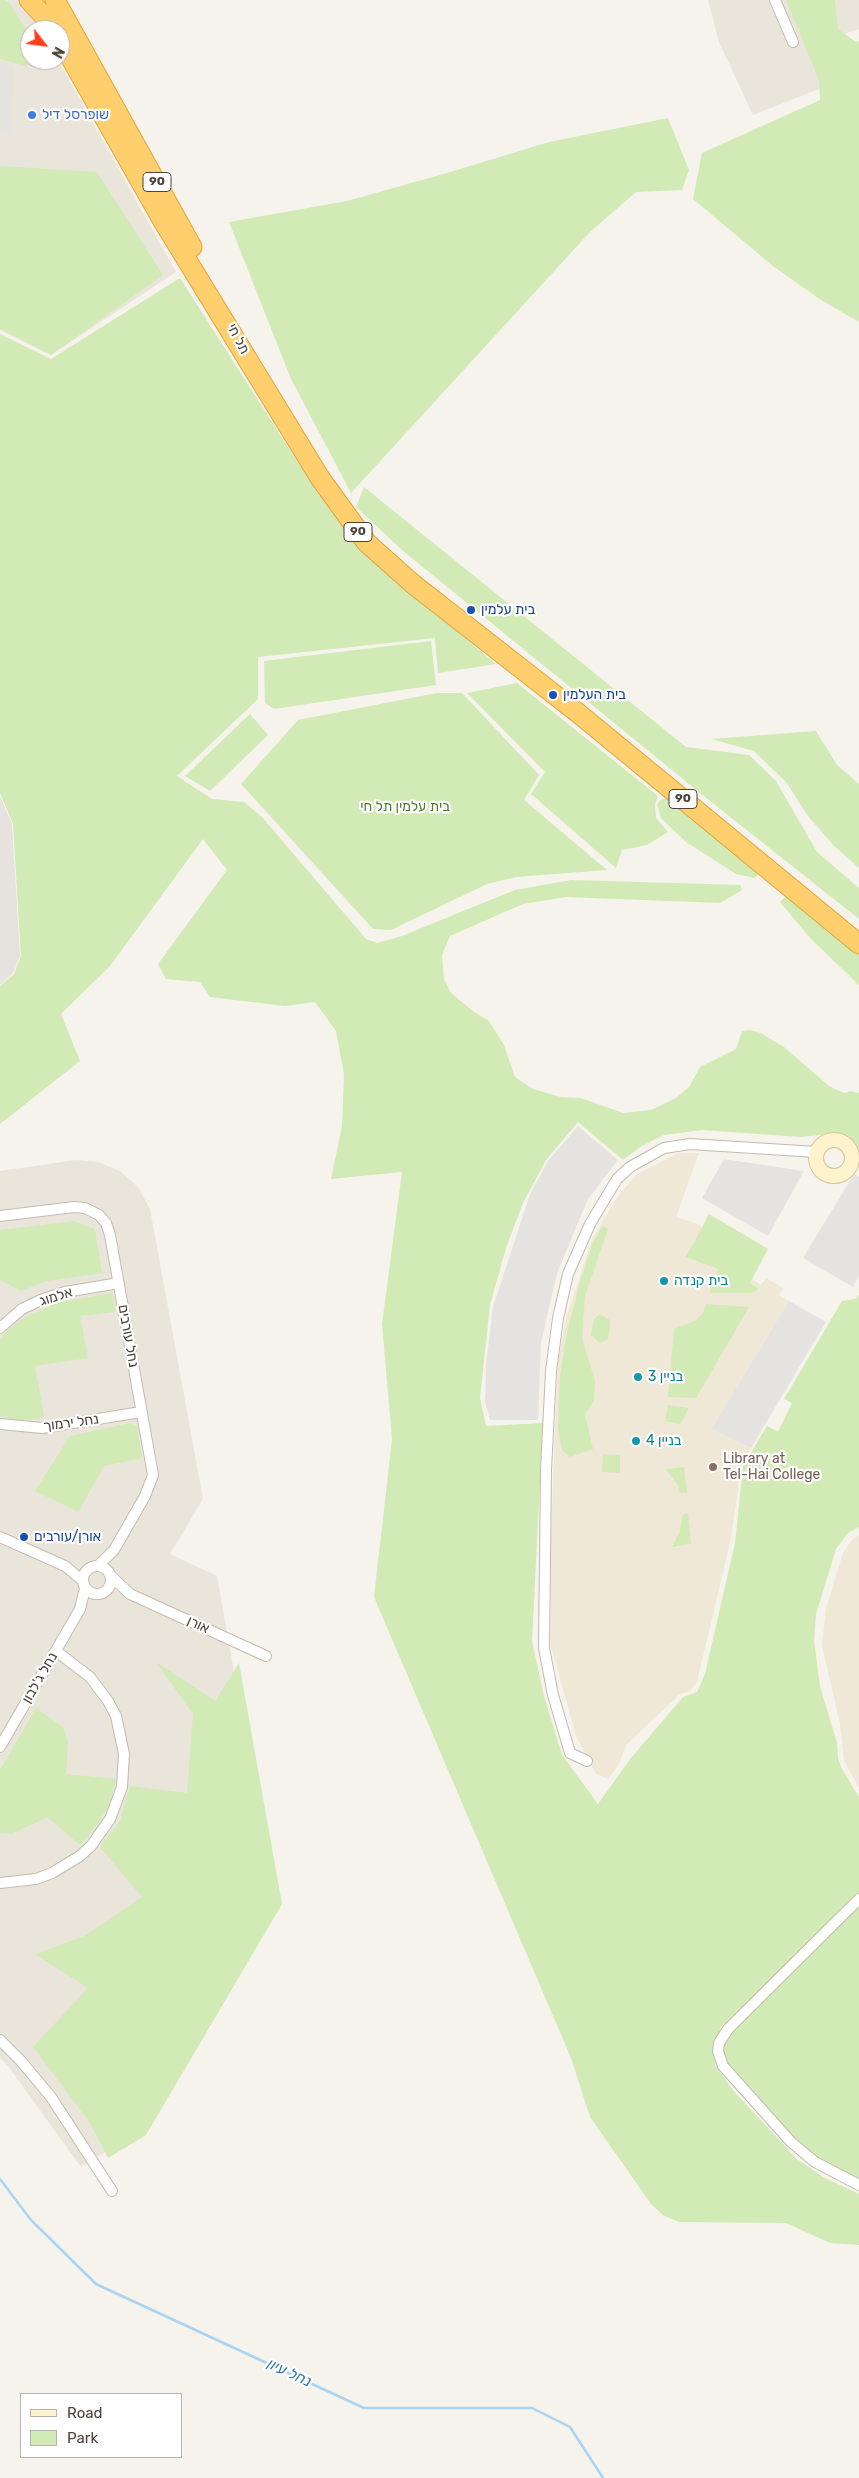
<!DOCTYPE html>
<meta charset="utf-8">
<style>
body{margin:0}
#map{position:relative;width:859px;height:2478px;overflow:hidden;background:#f6f3ec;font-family:Rubik,sans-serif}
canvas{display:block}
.legend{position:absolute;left:20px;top:2393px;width:162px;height:65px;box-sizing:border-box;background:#fff;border:1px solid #b7b4b0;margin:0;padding:6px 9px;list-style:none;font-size:15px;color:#4b4439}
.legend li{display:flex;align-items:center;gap:10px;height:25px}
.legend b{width:25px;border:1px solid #b7b4b0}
.north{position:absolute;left:20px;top:20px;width:50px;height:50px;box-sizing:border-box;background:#fff;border:1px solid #b7b4b0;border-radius:50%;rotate:120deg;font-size:14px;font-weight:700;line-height:20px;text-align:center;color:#4b4439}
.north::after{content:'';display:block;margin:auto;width:18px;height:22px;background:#fc3f1d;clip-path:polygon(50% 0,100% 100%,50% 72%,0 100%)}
</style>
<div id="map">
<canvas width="859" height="2478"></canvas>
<ul class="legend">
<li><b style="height:6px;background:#fff3cd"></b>Road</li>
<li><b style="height:14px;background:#d2eab5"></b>Park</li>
</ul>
<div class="north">N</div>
</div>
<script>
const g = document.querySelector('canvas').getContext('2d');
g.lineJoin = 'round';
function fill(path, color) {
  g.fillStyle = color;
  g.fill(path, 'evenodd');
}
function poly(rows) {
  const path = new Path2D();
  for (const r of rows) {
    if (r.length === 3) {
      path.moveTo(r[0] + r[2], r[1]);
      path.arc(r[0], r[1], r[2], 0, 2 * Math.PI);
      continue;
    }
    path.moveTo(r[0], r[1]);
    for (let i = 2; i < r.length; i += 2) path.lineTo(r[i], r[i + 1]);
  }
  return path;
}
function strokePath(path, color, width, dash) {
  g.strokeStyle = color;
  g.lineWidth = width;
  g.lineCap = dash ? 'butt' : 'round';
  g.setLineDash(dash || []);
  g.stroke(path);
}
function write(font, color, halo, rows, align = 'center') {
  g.font = font + ' Rubik,"Noto Sans Hebrew",sans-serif';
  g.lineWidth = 4.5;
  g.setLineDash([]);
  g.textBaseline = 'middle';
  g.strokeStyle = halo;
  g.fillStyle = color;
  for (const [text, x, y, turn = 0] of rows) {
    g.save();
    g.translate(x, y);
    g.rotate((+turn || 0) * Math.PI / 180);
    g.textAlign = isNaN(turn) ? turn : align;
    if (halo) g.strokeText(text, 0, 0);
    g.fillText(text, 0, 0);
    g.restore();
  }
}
fill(poly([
 [0,0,24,0,41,30,30,30,30,60,58,60,176,272,51,355,0,330],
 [708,0,859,0,859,29,846,33,829,85,753,115,719,42],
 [76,1160,98,1162,120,1171,138,1187,150,1209,203,1499,170,1554,217,1576,275,1903,141,2130,81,2167,8,2066,0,2058,0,1171]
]), '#eae5da');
fill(poly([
 [0,796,12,824,20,956,13,973,0,985]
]), '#e6e2dd');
fill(poly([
 [678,1153,699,1153,676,1217,700,1225,717,1256,761,1285,766,1278,783,1288,779,1295,789,1301,711,1429,751,1448,741,1467,731,1539,697,1682,690,1691,680,1694,626,1745,618,1766,608,1779,596,1774,576,1736,551,1646,550,1560,558,1362,566,1318,593,1237,618,1196,637,1174],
 [859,1535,859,1788,844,1761,840,1724,822,1645,826,1608,843,1553,851,1541]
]), '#efe8d6');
fill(poly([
 [0,0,5,0,10,4,30,35,30,60,34,60,26,66,0,59],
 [786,0,835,0,838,29,856,42,859,41,859,322,821,300,773,266,693,199,702,153,820,100,819,80],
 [668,118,689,170,682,190,636,192,590,232,351,493,291,379,229,222,347,201,447,173,549,142],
 [0,166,97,172,163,275,51,355,0,329],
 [180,278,318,494,371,560,496,664,438,673,435,638,258,657,258,699,177,776,212,799,244,802,262,817,366,939,377,943,402,936,515,890,571,880,740,885,742,890,720,903,566,897,523,904,450,936,442,955,444,979,451,993,474,1012,489,1021,504,1045,515,1077,533,1089,561,1097,581,1098,623,1113,651,1110,676,1098,689,1087,700,1067,736,1049,742,1031,750,1030,761,1033,784,1047,829,1086,844,1093,851,1091,859,1093,859,1154,831,1134,801,1137,702,1130,664,1135,640,1147,623,1160,578,1122,546,1160,523,1203,506,1248,490,1305,480,1398,486,1426,543,1423,532,1641,544,1696,562,1755,598,1804,631,1758,683,1697,697,1692,705,1674,735,1543,743,1466,767,1426,778,1432,792,1403,784,1399,842,1301,855,1299,859,1295,859,1527,848,1533,836,1549,816,1614,814,1640,820,1686,837,1743,838,1758,842,1769,859,1797,859,1894,721,2027,713,2046,715,2065,732,2089,797,2159,823,2177,859,2194,859,2245,830,2243,786,2223,679,2222,663,2215,651,2204,590,2117,571,2058,374,1597,392,1439,382,1324,402,1172,331,1179,342,1126,344,1074,336,1031,315,1002,285,1006,210,997,200,982,166,979,158,964,227,870,203,839,110,966,61,1014,80,1061,0,1124,0,986,14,974,21,956,13,824,0,793,0,334,51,359],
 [364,487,686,747,749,755,776,781,817,852,859,888,859,919,700,793,402,550,356,507],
 [431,641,436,685,274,709,265,703,264,661],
 [517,683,658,796,655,805,656,818,668,832,647,845,622,850,616,868,531,794,545,772,467,693],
 [437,693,462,693,539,775,524,800,607,870,516,877,487,884,391,930,373,929,241,784,298,720],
 [250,714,268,735,210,791,185,776],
 [816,731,837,765,859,784,859,868,833,845,808,816,786,782,754,751,711,739],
 [669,798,761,871,755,878,736,874,686,842,661,818,657,804,662,799],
 [791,891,859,950,859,985,811,939,780,902],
 [709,1214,768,1249,750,1283,759,1289,751,1293,710,1293,718,1269,686,1257],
 [74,1221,95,1229,102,1273,47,1281,21,1291,0,1280,0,1230],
 [603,1226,608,1229,585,1296,582,1338,595,1381,594,1400,585,1414,593,1449,570,1457,562,1450,558,1428,560,1376,566,1337,581,1278,593,1242],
 [112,1293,115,1312,80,1316,88,1358,35,1366,44,1417,23,1421,0,1416,0,1339,5,1333,22,1319,56,1303],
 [706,1304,749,1307,696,1398,668,1397,674,1329,695,1321,703,1313],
 [600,1314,610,1320,610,1327,608,1339,600,1343,591,1335,594,1319],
 [668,1405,689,1408,680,1424,665,1421],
 [130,1423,137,1426,142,1458,104,1466,78,1512,35,1491,70,1436],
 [603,1454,620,1455,620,1473,602,1472],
 [684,1467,687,1493,680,1493,677,1484,666,1469],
 [683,1514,688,1514,691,1544,672,1547,680,1531],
 [156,1662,215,1701,239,1663,282,1904,146,2135,108,2158,90,2123,33,2047,88,1988,35,1954,85,1936,142,1897,100,1847,120,1821,130,1786,187,1793,193,1714],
 [36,1708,63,1727,68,1743,66,1774,116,1779,110,1803,97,1825,80,1845,47,1817,12,1834,0,1833,0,1770],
 [859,1903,859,2182,805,2151,721,2058,725,2037]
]), '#d2eab5');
fill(poly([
 [0,63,14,67,11,135,0,132],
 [578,1126,618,1160,588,1199,557,1273,541,1343,538,1420,490,1420,485,1402,486,1364,493,1307,530,1194,548,1161],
 [724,1159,804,1171,768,1236,702,1198],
 [854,1174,859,1177,859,1276,853,1287,803,1258],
 [789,1301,826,1322,751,1448,711,1429]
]), '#e5e3e0');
strokePath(poly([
 [0,2179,31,2220,96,2284,364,2408,532,2408,570,2427,603,2478]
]), '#a9d4f2', 2.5);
const street = poly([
 [775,0,793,42],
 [0,1216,74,1207,85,1208,99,1215,106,1223,110,1235,153,1475,145,1496,114,1550,99,1565],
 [0,1328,22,1309,43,1299,65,1292,119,1283],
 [0,1424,42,1428,141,1412],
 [0,1537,65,1566,83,1581],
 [97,1580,14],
 [111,1576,130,1594,266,1656],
 [0,1747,80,1609,85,1588],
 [587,1761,570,1753,553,1695,544,1648,546,1470,551,1371,558,1318,568,1274,590,1224,617,1179,630,1167,664,1148,690,1144,816,1152],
 [0,1883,36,1879,52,1873,80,1856,91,1846,110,1819,122,1787,124,1754,116,1716,108,1701,90,1677,56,1651],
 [859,1899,728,2029,719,2043,718,2051,723,2066,791,2142,815,2162,859,2185],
 [0,2040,21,2061,51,2097,112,2191]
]);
const secondary = poly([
 [834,1158,18]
]);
const highway = poly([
 [29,0,53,26],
 [55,0,192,247],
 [60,39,163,221,320,478,367,543,413,584,578,713,859,944]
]);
strokePath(street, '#c2bbae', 12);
strokePath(secondary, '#d6c79b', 16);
strokePath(highway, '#e0a43c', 21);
strokePath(street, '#fff', 10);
strokePath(secondary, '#fff3cd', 14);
strokePath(highway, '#ffcf6e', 19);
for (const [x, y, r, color] of [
 [32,115,5,"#3f7fe0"],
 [471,610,5,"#1a4fb4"],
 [553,695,5,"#1a4fb4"],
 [664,1281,5,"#0f9aa8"],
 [638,1377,5,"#0f9aa8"],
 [636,1441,5,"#0f9aa8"],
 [713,1467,5,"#8d6e63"],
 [24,1537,5,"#1a4fb4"]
]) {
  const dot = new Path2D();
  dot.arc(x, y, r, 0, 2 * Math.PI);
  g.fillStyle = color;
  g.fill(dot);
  strokePath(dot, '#fff', 2);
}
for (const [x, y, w] of [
 [157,182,28],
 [358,532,28],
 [683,799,28]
]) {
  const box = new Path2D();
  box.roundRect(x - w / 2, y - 9.5, w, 19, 4);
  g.fillStyle = '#fff';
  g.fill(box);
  strokePath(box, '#4b4439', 1);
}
write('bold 12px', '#4b4439', null, [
 ["90",157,182],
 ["90",358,532],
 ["90",683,799]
]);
write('14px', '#366cbe', '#fff', [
 ["שופרסל דיל",42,115]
], 'left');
write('14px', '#4b4439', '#fff', [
 ["תל חי",238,339,63],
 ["אלמוג",56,1297,-17],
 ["נחל עורבים",128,1336,80],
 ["נחל ירמוך",71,1423,-8],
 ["אורן",198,1625,24],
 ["נחל ג'לבון",40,1678,-60]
]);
write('14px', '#164399', '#fff', [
 ["בית עלמין",481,610],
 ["בית העלמין",563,695],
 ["אורן/עורבים",34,1537]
], 'left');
write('14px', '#4a7f2a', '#fff', [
 ["בית עלמין תל חי",405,807]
]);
write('14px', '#0d838f', '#fff', [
 ["בית קנדה",674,1281],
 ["בניין 3",648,1377],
 ["בניין 4",646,1441]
], 'left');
write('14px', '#785e54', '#fff', [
 ["Library at",723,1459],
 ["Tel-Hai College",723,1475]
], 'left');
write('italic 15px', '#2e7ab2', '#fff', [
 ["נחל עיון",289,2373,25]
]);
</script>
